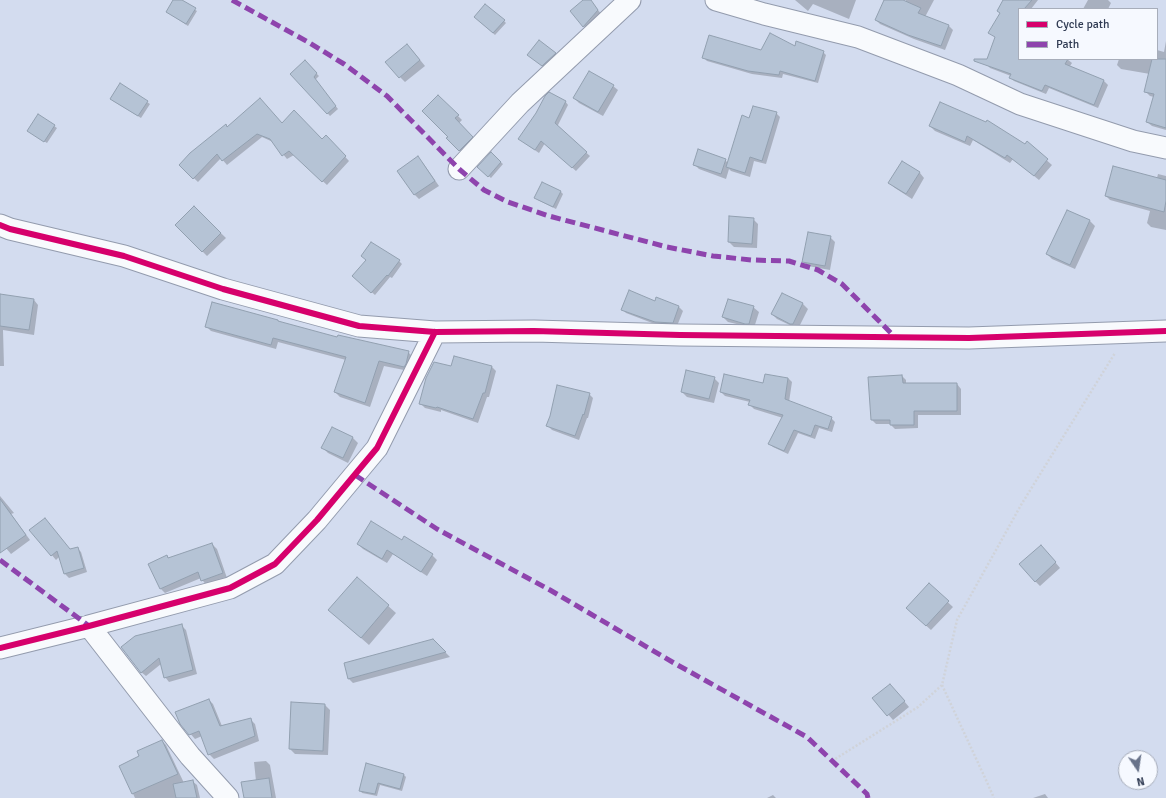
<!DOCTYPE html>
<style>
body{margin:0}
#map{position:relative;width:1166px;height:798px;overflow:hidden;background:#d3dcef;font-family:Signika,sans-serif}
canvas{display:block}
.legend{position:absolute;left:1018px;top:8px;width:140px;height:52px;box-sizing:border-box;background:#f6f9ff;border:1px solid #a7adba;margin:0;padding:5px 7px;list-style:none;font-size:12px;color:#303b53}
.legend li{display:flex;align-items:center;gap:8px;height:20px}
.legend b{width:20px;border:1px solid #a7adba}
.north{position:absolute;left:1118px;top:750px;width:40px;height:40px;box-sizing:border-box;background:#f6f9ff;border:1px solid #a7adba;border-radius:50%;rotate:167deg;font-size:11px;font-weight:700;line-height:16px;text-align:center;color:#303b53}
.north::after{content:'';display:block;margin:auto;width:14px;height:18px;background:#69738a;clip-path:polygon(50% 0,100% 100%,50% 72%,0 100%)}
</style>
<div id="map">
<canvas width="1166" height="798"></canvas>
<ul class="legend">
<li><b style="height:5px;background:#d6006c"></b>Cycle path</li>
<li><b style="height:5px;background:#8e44ad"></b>Path</li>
</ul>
<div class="north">N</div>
</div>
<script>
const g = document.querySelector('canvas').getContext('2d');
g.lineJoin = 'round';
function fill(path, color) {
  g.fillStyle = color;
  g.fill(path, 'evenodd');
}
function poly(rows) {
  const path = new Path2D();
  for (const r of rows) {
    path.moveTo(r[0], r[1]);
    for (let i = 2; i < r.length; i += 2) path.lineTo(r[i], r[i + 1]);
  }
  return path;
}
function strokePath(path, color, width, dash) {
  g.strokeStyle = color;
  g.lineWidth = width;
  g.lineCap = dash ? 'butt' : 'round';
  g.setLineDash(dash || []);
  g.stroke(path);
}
fill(poly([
 [174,0,180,0,197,11,188,26,167,12],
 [585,0,590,0,602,15,589,32,571,11],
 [795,0,856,0,849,19,813,4,808,11],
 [885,0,900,0,905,2,906,0,934,0,925,17,949,26,953,30,945,50,914,39,880,24,876,20],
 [1007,0,1038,0,1031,9,1019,9,1019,59,1067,59,1072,63,1070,66,1104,81,1108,85,1098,108,1049,88,1046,94,1014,81,1011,78,1011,76,990,68,986,64,996,38,990,33],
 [1088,0,1108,0,1111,3,1108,9,1083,9],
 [477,19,504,21,506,23,495,35],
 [1166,41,1166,130,1152,126,1147,122,1154,97,1150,96,1145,91,1150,74,1121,69,1117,65,1119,59,1157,59,1157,50,1164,52],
 [795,47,823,52,826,55,818,83,783,74,782,78,752,74,707,61,704,58],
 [412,50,425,66,405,82,400,77],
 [555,54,557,56,545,68,531,57],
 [305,62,319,76,315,80,338,109,330,116,292,74],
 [121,85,150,104,141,118,113,101],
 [613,86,618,90,603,116,579,103,574,98],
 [438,96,462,120,459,123,476,141,463,155,448,138,449,137],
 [565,101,568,105,557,127,590,156,576,171,545,143,539,153,523,142],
 [776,113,780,117,766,164,754,161,750,177,731,171,729,169,726,179,699,169,694,164,725,160,728,163],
 [38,115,57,128,47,143,31,133],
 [282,124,322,140,326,136,349,161,327,185,294,155,287,159,273,142,262,137,227,165,221,158,198,182,180,165,228,128],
 [930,126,1026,145,1027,143,1052,165,1039,180,1013,159,1010,163,973,140,970,146,935,131],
 [491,154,503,164,491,178,478,167],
 [902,162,920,173,924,178,912,199,895,188,890,183],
 [423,163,439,186,419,199,414,194],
 [1158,174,1166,176,1166,230,1151,227,1147,223,1150,211,1110,200,1106,196,1157,178],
 [543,183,561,192,563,194,556,209,538,200,536,198],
 [194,207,226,238,207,256,176,225],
 [753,219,758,224,757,248,734,247,729,242],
 [1090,221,1095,226,1075,269,1052,259,1047,254],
 [830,237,835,242,830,270,808,266,803,261],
 [399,261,402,264,392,278,390,277,375,295,355,278],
 [782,294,803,304,808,309,798,329,777,319,772,314],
 [657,299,679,307,683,311,677,326,660,326,626,313,622,309,655,302],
 [34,300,38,305,34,335,3,330,4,366,0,366,0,302],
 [753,307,759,312,754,328,728,322,723,317],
 [280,323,338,338,408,352,413,357,409,371,384,366,370,407,340,397,335,392,346,360,278,342,276,349,211,331,206,326],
 [452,367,492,367,496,371,489,397,487,397,478,423,441,410,441,412,425,408,420,403],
 [902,376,906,380,906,384,957,384,961,389,961,415,918,415,918,428,895,429,890,424,876,424,872,420],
 [714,378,719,383,714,403,687,397,682,392],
 [788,378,792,382,789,402,831,418,835,422,832,432,819,428,815,439,798,433,788,454,773,447,769,443,783,418,754,409,750,405,750,402,725,396,721,392,764,385],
 [589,394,593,398,588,418,587,418,579,440,552,430,548,426],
 [333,428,353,438,358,443,348,463,328,453,323,448],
 [0,496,14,513,11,514,30,540,11,554,0,541],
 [31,530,71,550,77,548,81,552,87,572,69,578,65,574,60,556,56,560],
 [402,541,432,555,437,560,427,576,393,554,387,563,363,549,358,544],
 [212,544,217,549,227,578,206,585,201,578,165,593,160,588,167,557,169,558],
 [1046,551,1060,568,1040,586,1035,581],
 [357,578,396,613,369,645,329,610],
 [929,585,953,607,931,630,912,613],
 [181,625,186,630,197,674,169,682,165,677,161,664,146,676,141,672],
 [433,640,450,657,353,683,348,678],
 [895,690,909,707,893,720,874,698],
 [209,700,213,704,222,726,250,719,255,724,259,741,214,759,209,754,202,736,195,739,181,723],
 [325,705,330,710,328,755,295,754,290,749],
 [162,741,166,745,184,783,192,781,197,785,200,798,135,798,120,766,141,757],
 [266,761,270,765,276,798,245,798,256,781,254,762],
 [366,764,404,775,406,777,402,791,380,785,377,796,362,793,360,790],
 [1045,794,1048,798,1033,798],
 [773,795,776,798,767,798]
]), '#0003');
const building = poly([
 [173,0,182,0,196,8,186,24,166,12,173,0],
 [583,0,591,0,598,10,583,27,570,11,583,0],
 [884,0,903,0,921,8,918,13,949,25,941,46,908,35,875,20,884,0],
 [1003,0,1032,0,1024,9,1019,9,1019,59,1068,59,1065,64,1104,80,1094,105,1045,85,1042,91,1009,78,1011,74,974,61,974,59,987,59,995,37,988,33,1000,13,997,11,1003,0],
 [485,4,505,20,493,33,474,17,485,4],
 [770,33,795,46,796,41,824,51,815,81,780,71,779,75,748,71,702,58,709,35,761,50,770,33],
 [539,40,556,53,542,66,527,55,539,40],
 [407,44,420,60,399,78,385,62,407,44],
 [1152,59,1166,59,1166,128,1146,122,1154,94,1144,92,1152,59],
 [305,60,317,73,314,77,336,106,327,114,290,74,305,60],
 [589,71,614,85,598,112,573,98,589,71],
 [120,83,148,101,138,116,110,99,120,83],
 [549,92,566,101,555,123,587,152,572,168,541,141,535,150,518,139,536,113,545,96,549,92],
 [438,95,459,115,455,118,473,137,459,151,446,138,448,137,422,111,438,95],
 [260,98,282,123,294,110,322,139,326,135,346,156,322,182,289,151,282,156,270,139,257,134,222,161,217,154,193,179,179,165,190,153,226,124,227,127,260,98],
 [940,102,986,122,987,120,1025,144,1027,141,1048,159,1034,176,1007,155,1005,158,967,136,965,142,929,126,940,102],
 [753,106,777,112,762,161,750,157,745,173,726,167,742,115,749,118,753,106],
 [38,114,55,125,44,142,27,131,38,114],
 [698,149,726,159,721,174,693,165,698,149],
 [491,152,501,162,488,177,477,167,491,152],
 [418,156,435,181,414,195,397,171,418,156],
 [902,161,920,172,906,194,888,183,902,161],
 [1113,166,1166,180,1166,201,1164,212,1105,196,1113,166],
 [542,182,561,191,553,207,534,198,542,182],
 [194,206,221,233,202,252,175,225,194,206],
 [1067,210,1090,220,1070,265,1046,254,1067,210],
 [729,216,754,218,752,244,728,242,729,216],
 [808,232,831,236,825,266,802,262,808,232],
 [371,242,400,260,388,276,387,275,371,293,352,276,366,260,361,256,371,242],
 [629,290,655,301,656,297,679,306,673,323,655,322,621,310,629,290],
 [782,293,803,303,793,324,790,324,771,314,782,293],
 [0,294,34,299,29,330,0,326,0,294],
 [728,299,754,306,749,324,745,324,722,317,728,299],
 [212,302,278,320,278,321,337,337,338,335,409,351,406,364,404,367,379,361,365,403,334,392,346,357,273,338,271,345,205,327,212,302],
 [454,356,492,366,485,393,483,393,473,419,437,407,436,408,419,404,426,378,434,362,451,366,454,356],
 [686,370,715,377,709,399,681,392,686,370],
 [724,374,763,383,765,374,788,378,785,399,832,417,828,429,815,425,811,436,794,430,784,451,768,444,783,415,748,405,750,400,720,392,724,374],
 [902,375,903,383,957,383,957,411,914,411,914,425,890,425,890,420,871,420,868,377,902,375],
 [557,385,590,393,584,415,583,414,575,436,546,426,550,416,557,385],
 [332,427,353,437,343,458,321,448,332,427],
 [0,499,26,535,0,553,0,499],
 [45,518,70,549,78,547,84,568,64,574,57,551,51,556,29,530,45,518],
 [371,521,402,540,404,536,433,554,421,572,387,550,382,559,357,544,371,521],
 [212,543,223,573,201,581,198,572,160,589,148,564,167,555,168,558,212,543],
 [1041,545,1056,562,1035,582,1019,564,1041,545],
 [357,577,389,605,361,638,328,610,357,577],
 [929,583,949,601,926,626,906,608,929,583],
 [182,624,193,670,164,678,159,658,141,673,121,647,135,636,182,624],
 [433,639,446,652,348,679,344,663,433,639],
 [890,684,905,701,887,716,872,698,890,684],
 [209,699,220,726,251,718,255,736,208,755,199,731,189,735,180,724,175,712,209,699],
 [291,702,325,704,323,751,289,749,291,702],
 [162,740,178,774,132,794,119,766,139,756,137,751,162,740],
 [366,763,404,774,400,789,378,783,375,794,359,791,366,763],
 [269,778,272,798,244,798,241,782,269,778],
 [193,780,197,798,176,798,173,784,193,780]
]);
fill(building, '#b5c3d5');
strokePath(building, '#92a0b0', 1);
const minor = poly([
 [716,0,764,14,858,37,958,75,1020,104,1133,141,1166,148],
 [459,169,520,103,630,0],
 [0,225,10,229,124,256,223,289,359,326,435,332,534,331,680,335,969,338,1166,331],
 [89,626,190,756,228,798],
 [0,648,89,626,230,588,275,564,317,520,377,448,435,332]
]);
strokePath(minor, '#939bad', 23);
strokePath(poly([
 [942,685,986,780,994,798],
 [832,761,918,707,942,685,957,620,1021,505,1115,353]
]), '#d0d3d9', 2.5, [2, 2]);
strokePath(minor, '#f8fafd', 21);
strokePath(poly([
 [232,0,308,42,344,64,387,96,459,169,484,190,508,202,549,216,667,247,713,256,752,260,789,261,818,270,842,284,895,337],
 [355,475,437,529,550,590,674,663,807,737,867,794,868,798],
 [0,560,89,626]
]), '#8e44ad', 5, [10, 5]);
strokePath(poly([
 [0,225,10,229,124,256,223,289,359,326,435,332,534,331,680,335,969,338,1166,331],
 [0,648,89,626,230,588,275,564,317,520,377,448,435,332]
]), '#d6006c', 6);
</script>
